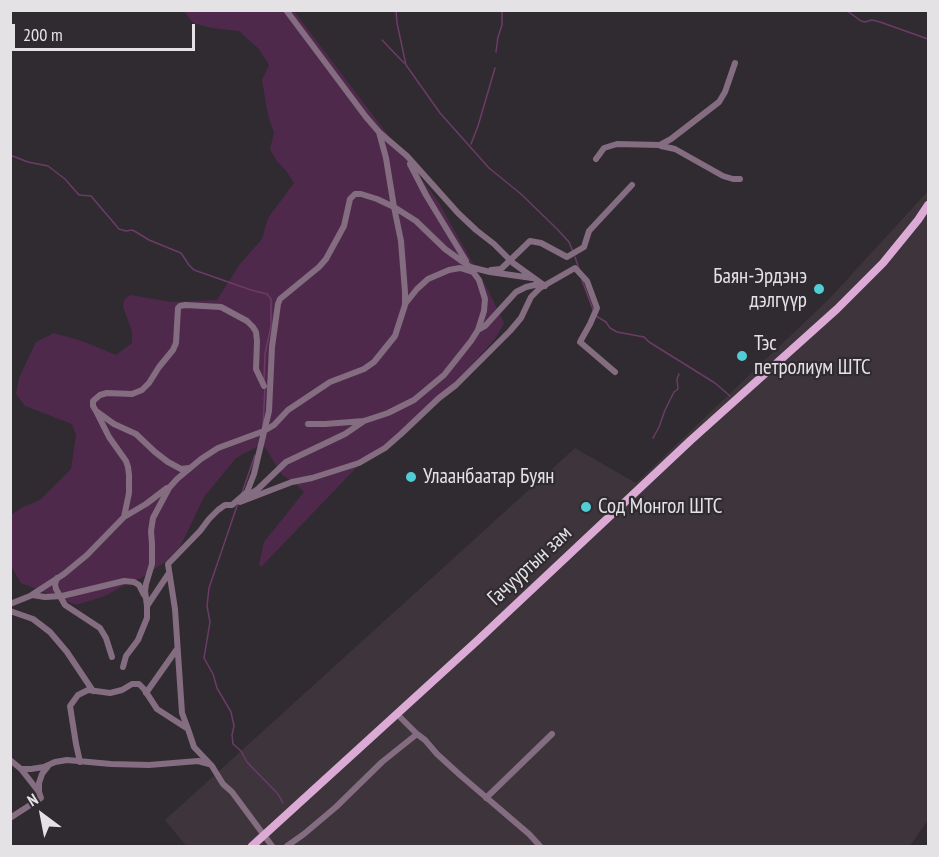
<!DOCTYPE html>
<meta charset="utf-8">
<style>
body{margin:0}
#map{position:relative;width:939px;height:857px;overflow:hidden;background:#302b30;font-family:"PT Sans Narrow",sans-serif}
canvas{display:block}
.frame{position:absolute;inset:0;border:12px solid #e5e2e5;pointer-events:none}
.north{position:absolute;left:12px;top:785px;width:60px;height:60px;-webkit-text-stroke:4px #302b30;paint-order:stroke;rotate:328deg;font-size:16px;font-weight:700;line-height:24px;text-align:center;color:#e5e2e5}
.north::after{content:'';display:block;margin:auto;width:21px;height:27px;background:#e5e2e5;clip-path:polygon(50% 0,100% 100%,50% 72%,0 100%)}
.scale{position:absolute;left:12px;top:24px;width:183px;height:27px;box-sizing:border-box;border:3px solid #e5e2e5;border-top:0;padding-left:8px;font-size:18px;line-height:21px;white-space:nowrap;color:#e5e2e5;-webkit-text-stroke:4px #302b30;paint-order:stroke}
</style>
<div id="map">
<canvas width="939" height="857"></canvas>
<div class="frame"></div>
<div class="north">N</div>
<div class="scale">200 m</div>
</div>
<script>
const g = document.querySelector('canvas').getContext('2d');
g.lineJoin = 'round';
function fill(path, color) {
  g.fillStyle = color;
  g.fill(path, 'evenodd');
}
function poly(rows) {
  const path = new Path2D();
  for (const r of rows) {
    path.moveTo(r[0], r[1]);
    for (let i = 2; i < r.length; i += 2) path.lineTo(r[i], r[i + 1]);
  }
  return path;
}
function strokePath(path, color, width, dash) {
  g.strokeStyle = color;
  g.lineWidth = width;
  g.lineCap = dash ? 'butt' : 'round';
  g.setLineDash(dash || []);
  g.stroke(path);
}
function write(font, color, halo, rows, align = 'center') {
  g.font = font + ' "PT Sans Narrow",sans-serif';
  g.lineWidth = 4.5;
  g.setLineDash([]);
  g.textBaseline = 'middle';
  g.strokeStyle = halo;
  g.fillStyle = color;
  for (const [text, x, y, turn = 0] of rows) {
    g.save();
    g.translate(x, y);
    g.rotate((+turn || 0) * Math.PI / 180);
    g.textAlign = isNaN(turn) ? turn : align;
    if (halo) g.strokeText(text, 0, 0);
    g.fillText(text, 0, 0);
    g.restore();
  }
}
fill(poly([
 [928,191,928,820,910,846,186,846,165,820,575,448,636,483,830,298]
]), '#3d343c');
fill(poly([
 [184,11,294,11,438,201,488,290,504,323,495,339,447,393,416,421,356,468,261,567,259,564,264,542,304,492,296,484,282,475,265,447,258,446,236,458,204,497,180,547,164,563,141,578,130,582,105,596,76,605,21,583,11,566,11,515,21,508,40,500,71,469,76,435,72,424,25,406,16,394,19,378,36,342,54,333,82,341,116,355,132,343,132,331,123,307,124,300,130,295,172,302,217,300,240,264,262,239,268,218,294,183,287,172,276,160,270,149,274,133,268,115,262,80,269,65,259,49,239,31,212,28,193,23]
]), '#4f294c');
strokePath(poly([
 [396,10,397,23,406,65,440,113,489,168,521,194,557,229,569,242,573,252],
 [788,10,789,10],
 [846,10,861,21,865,22,872,20,880,22,928,39],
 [382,40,404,63],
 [496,52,498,37,502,25,502,10],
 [471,144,478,126,495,68],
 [10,155,28,162,48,166,65,179,79,195,91,196,119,229,126,231,132,230,136,232,149,240,181,253,189,265,194,270,251,290,267,294,271,299,271,326,265,354,264,380],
 [575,257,579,269],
 [582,280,594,312],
 [596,316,606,322,610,328,617,332,644,337,649,342,715,383,730,396],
 [263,425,265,387],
 [653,438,659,427,665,410,674,392,678,389,677,379,679,374],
 [242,493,255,455],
 [238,503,209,588,207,606,210,622,204,658,213,674,217,688,231,712,234,726,232,735,233,744,241,751,247,762,278,794,283,803],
 [10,596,11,597]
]), '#6c3b68', 1.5);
strokePath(poly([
 [379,132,407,156,458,213,476,230,494,244,513,263,545,286],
 [661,146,675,149,723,176,733,179,740,179],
 [596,159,604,148,617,144,660,145,671,139,719,102,725,92,735,63],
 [410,164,426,195,466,261],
 [491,270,501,269,530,241,541,243,567,257,584,247,589,231,632,185],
 [478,330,485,326,516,292,526,287,539,284,542,285],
 [96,411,93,406,93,401,100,395,107,393,132,394,142,390,149,383,159,367,173,350,176,343,178,308,180,306,185,305,221,307,247,321,253,327,256,332,257,341,256,369,264,386],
 [308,424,325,424,364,421,388,413,414,400,444,375,471,341,478,330,484,311,485,299,479,280,473,272,460,268,449,270,428,279,417,289,405,304],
 [245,497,258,489,286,462,345,434,364,421],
 [240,502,292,482,312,478,359,463,385,448,401,434,439,398,456,385,510,331,521,318,531,297,540,288,575,268,587,281,597,308,590,324,580,342,615,372],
 [124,517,129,493,129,475,128,467,126,461,109,437,96,411,114,424,136,434,155,452,168,462,181,469,189,468],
 [57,578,55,584,56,589,65,605,100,628,106,638,112,657],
 [32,595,45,597,62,596,124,581,134,582,139,585,144,595],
 [10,604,30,596,64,574,87,555,124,517,146,504,167,488],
 [147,606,169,573],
 [10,611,33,619,50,632,67,652,93,691],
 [123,667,126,656,138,640,147,618,147,606,145,591,146,584,152,564,152,544,151,531,153,518,169,488,177,479,201,459,218,448,264,431,274,425,288,410,330,382,364,369,374,362,395,336,405,305,405,292,401,241,394,207,386,158,379,132,366,117,286,10],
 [146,693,177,649],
 [397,714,417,734],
 [188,729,182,713,175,609,168,564,200,531,209,519,218,510,225,505,232,505,247,492,254,474,269,411,272,347,278,304,280,299,319,267,326,259,344,226,350,199,355,194,361,194,377,199,394,207,416,221,445,249,470,267,490,272,532,278],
 [10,760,21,769,39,792,41,798,10,818],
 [80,762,76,744,70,706,78,695,88,690,110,693,122,690,132,684,139,684,144,689,157,709,188,729,194,747,212,766,223,784,232,792,272,846],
 [21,769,31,769,44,767,55,762,67,760,111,764,149,765,198,761,209,764],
 [39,792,39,783,42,774,49,765],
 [486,798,552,734],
 [287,846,304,834,336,807,382,762,417,734,425,740,437,754,460,775,529,834,540,846]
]), '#846c81', 6);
strokePath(poly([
 [252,846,478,640,691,440,837,309,883,263,918,220,928,205]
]), '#dbaad5', 8);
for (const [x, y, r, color] of [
 [819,289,6,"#52ccd5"],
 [742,356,6,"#52ccd5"],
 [411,477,6,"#52ccd5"],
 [586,507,6,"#52ccd5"]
]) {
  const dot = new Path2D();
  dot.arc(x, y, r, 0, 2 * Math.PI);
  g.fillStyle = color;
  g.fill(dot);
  strokePath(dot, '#302b30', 2);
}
write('21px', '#e5e2e5', '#302b30', [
 ["Баян-Эрдэнэ",807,277,"right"],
 ["дэлгүүр",807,301,"right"],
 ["Тэс",754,344],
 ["петролиум ШТС",754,368],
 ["Улаанбаатар Буян",423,477],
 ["Сод Монгол ШТС",598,507]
], 'left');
write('21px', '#e5e2e5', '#302b30', [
 ["Гачууртын зам",530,566,-43]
]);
</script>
